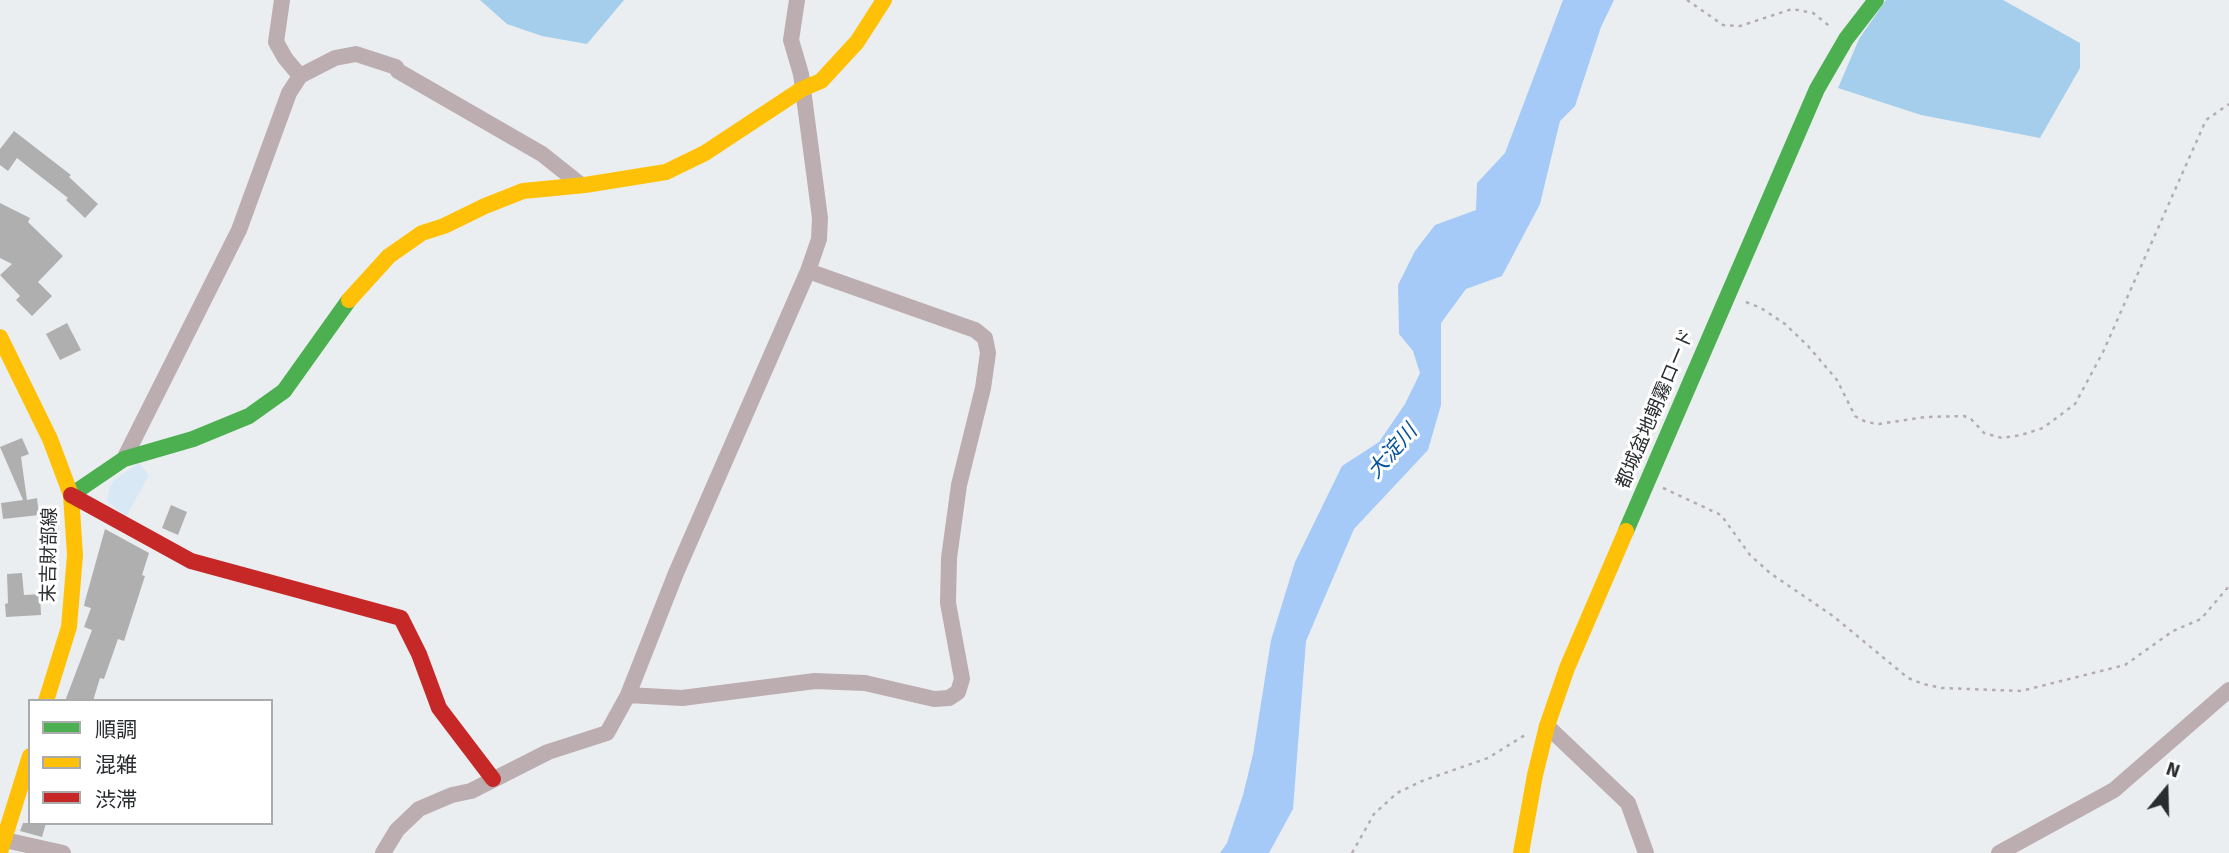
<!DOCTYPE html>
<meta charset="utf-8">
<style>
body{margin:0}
#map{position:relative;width:2229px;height:853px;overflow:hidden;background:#ebeef1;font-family:Signika,"Noto Sans JP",sans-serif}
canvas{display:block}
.legend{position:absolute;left:28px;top:699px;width:245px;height:126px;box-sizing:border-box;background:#fff;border:2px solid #aaabac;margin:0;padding:9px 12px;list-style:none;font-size:21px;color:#2a2d2f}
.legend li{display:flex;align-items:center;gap:14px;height:35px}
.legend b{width:35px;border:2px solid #aaabac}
.north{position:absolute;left:2131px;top:755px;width:70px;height:70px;-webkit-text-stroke:5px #fff;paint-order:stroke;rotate:19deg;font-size:19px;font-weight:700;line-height:28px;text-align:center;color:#2a2d2f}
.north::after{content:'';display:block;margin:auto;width:24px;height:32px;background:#2a2d2f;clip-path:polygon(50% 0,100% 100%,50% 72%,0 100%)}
</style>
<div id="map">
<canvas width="2229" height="853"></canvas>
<ul class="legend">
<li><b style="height:9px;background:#4caf50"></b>順調</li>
<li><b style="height:9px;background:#ffc107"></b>混雑</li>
<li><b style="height:9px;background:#c62828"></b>渋滞</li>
</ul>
<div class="north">N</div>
</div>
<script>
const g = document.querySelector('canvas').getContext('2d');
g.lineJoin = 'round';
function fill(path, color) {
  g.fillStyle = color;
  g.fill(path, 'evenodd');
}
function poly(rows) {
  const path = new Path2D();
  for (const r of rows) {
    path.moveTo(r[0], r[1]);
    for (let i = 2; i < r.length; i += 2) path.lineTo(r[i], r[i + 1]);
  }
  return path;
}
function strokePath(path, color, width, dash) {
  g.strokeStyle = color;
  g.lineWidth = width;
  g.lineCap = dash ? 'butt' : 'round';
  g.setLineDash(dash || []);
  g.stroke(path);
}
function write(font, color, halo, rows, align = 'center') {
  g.font = font + ' Signika,"Noto Sans JP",sans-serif';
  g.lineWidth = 6;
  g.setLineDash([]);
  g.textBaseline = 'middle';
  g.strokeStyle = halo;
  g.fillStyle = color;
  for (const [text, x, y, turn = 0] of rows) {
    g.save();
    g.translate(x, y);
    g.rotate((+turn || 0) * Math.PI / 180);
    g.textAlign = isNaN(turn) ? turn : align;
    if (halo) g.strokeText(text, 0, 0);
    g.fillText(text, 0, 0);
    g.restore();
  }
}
fill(poly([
 [139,463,149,475,126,517,107,501,110,486,114,480]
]), '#d9e8f5');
fill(poly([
 [480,0,624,0,587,44,542,36,507,24],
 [1886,0,2003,0,2080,43,2080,68,2040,138,1921,115,1838,88,1859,39]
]), '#a5ceed');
fill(poly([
 [1563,0,1614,0,1601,27,1575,106,1560,121,1540,204,1502,276,1466,289,1441,323,1441,405,1428,450,1354,529,1306,641,1293,809,1269,853,1220,853,1227,843,1243,795,1253,754,1271,640,1295,562,1342,466,1379,442,1405,404,1420,373,1413,351,1399,334,1398,285,1415,251,1435,225,1476,210,1477,183,1505,153]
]), '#a6caf7');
fill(poly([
 [14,131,71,175,69,177,98,204,85,218,66,200,68,198,17,158,8,171,0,165,0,149],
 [0,203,30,218,28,222,63,256,38,282,52,296,32,316,16,300,20,296,0,275,12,264,0,258],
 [67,323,81,350,60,360,46,334],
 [22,438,29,454,21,457,27,500,37,498,39,515,3,519,1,503,23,500,0,447],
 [171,505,187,512,178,535,162,528],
 [105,529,149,553,142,575,145,576,124,641,118,639,104,679,100,678,93,701,65,701,92,630,84,627,91,608,84,606,85,601],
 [22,573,24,595,40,594,41,615,6,617,5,604,8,603,7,574],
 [23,823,46,823,42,837,20,831]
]), '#afafb0');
strokePath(poly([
 [1687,0,1723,25,1740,26,1792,9,1813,13,1832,28],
 [1746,302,1761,308,1785,324,1808,346,1837,380,1855,416,1866,422,1879,424,1926,417,1964,416,1971,419,1984,433,2002,438,2021,435,2043,428,2075,404,2103,352,2206,120,2229,104],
 [1663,488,1721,515,1750,555,1770,573,1833,616,1908,678,1923,684,1942,688,2021,691,2125,665,2173,631,2201,619,2229,586],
 [1352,853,1374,814,1397,793,1422,781,1488,758,1525,735]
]), '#b4adb0', 2.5, [3.5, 5]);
strokePath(poly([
 [282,0,276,42,285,58,300,76],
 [124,459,239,230,289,93,300,76,335,58,356,54,396,67,398,71,542,154,581,185],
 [628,695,682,698,815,681,865,683,934,699,949,698,958,692,962,679,948,603,949,558,959,485,983,388,988,353,985,338,975,330,808,271],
 [1547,726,1628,803,1646,853],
 [5,840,63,853],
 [383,853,397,830,419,809,452,795,471,791,548,752,607,733,628,695,676,573,808,271,819,239,820,218,801,74,791,40,797,0],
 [1999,853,2114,790,2229,690]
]), '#bbadb0', 16);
strokePath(poly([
 [71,495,124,459,193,439,249,416,284,391,349,300],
 [1626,531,1817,89,1846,39,1876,0]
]), '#4caf50', 16);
strokePath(poly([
 [349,300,389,256,422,233,444,226,485,206,523,191,585,185,666,172,705,153,802,89,821,81,857,42,884,0],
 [0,337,50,439,71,495,75,555,69,627,46,701],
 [0,852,30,756],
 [1521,853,1535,775,1547,726,1567,668,1626,531]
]), '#ffc107', 16);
strokePath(poly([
 [71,495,191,561,401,618,419,654,439,708,493,779]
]), '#c62828', 16);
write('19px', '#2a2d2f', '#fff', [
 ["都城盆地朝霧ロード",1656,409,-67],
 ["末吉財部線",50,555,-89]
]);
write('italic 21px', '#05519a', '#fff', [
 ["大淀川",1393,452,-49]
]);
</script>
